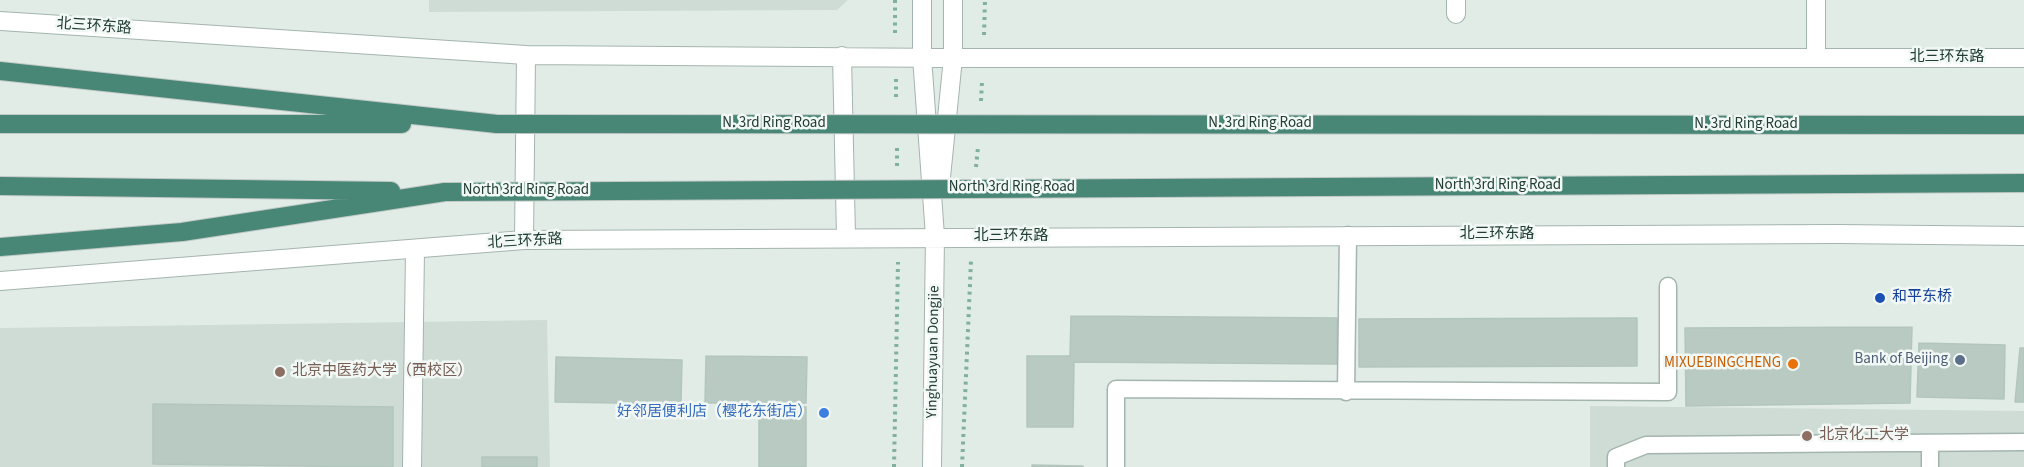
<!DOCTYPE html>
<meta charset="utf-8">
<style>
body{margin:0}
canvas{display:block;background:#e1ece7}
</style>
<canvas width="2024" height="467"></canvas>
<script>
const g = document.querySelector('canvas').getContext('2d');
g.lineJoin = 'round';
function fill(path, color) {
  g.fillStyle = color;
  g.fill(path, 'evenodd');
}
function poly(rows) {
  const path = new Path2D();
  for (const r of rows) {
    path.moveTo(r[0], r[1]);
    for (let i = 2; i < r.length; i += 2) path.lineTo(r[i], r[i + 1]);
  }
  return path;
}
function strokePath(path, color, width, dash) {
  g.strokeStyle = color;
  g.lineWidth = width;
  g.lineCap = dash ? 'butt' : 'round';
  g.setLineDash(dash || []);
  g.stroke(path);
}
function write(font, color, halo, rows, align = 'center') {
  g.font = font + ' "Source Sans 3","Noto Sans SC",sans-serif';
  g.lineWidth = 5;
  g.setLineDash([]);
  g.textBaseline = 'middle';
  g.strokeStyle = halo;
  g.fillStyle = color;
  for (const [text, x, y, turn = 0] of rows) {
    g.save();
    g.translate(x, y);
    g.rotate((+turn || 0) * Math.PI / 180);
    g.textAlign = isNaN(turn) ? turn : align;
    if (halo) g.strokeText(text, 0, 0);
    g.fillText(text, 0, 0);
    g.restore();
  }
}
fill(poly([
 [429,0,848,0,837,10,429,12],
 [547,320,550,467,0,467,0,328],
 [1590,406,2024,411,2024,467,1590,467]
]), '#cfdcd6');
const building = poly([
 [1071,316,1337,318,1337,364,1074,362,1073,427,1027,427,1027,356,1070,356,1071,316],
 [1637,318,1637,366,1359,367,1359,319,1637,318],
 [1912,327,1910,403,1686,406,1685,328,1912,327],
 [1919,343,2005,345,2004,399,1917,397,1919,343],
 [2020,348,2024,348,2024,402,2015,402,2020,348],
 [706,356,807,357,806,403,705,403,706,356],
 [556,357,682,360,681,404,555,402,556,357],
 [153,404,393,407,393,467,153,464,153,404],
 [759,406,806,407,806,467,759,467,759,406],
 [482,457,537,457,537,467,482,467,482,457],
 [1032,465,1083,466,1083,467,1032,467,1032,465]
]);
fill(building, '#b9cac2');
strokePath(building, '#b3c6bd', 1.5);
const service = poly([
 [1346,392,1348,235],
 [1116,467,1116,389,1668,392,1668,286],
 [1616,467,1616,457,1646,445,2024,442],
 [1930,467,1930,443]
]);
const minor = poly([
 [1456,14,1456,0],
 [1816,58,1816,0],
 [412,467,415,249]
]);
const tertiary = poly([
 [922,0,922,57,935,236,932,467],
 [0,21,526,55,953,58,2024,58],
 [842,56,846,237],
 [940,187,953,58,953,0],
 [524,240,526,55],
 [0,281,524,240,1837,234,2024,236]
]);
const trunk = poly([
 [0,71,497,124],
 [0,124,402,124],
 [0,186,391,191],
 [0,247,182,232,445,192]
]);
strokePath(service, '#a4b4ae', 19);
strokePath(minor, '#a4b4ae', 20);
strokePath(tertiary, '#a4b4ae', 20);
strokePath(trunk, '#c1c9c6', 20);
strokePath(poly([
 [895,0,895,35],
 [984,35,985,0],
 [896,79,896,101],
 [981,101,982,81],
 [897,148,897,167],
 [976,167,978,147],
 [894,467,898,262],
 [962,467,971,261]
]), '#81b0a0', 4, [3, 4.5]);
strokePath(service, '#fff', 16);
strokePath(minor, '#fff', 18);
strokePath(tertiary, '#fff', 18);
strokePath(trunk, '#488676', 18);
const trunkBridge = poly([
 [497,124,2024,125],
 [445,192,2024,183]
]);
strokePath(trunkBridge, '#c1c9c6', 20, []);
strokePath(trunkBridge, '#488676', 18);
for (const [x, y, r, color] of [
 [1880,298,6,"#1a4fb4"],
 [1960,360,6,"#5c6f8a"],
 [1793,364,6,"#e8710a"],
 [280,372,6,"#8d6e63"],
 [824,413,6,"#3f7fe0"],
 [1807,436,6,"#8d6e63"]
]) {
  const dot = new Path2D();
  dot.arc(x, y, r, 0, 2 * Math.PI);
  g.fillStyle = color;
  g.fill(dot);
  strokePath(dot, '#f2f8f5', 2);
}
write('15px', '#213d34', '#f2f8f5', [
 ["北三环东路",94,27,4],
 ["北三环东路",1947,58],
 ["N. 3rd Ring Road",774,124],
 ["N. 3rd Ring Road",1260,124],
 ["N. 3rd Ring Road",1746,125],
 ["North 3rd Ring Road",1498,186],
 ["North 3rd Ring Road",1012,188],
 ["North 3rd Ring Road",526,191],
 ["北三环东路",1497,235],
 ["北三环东路",1011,237],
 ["北三环东路",525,242,-3],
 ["Yinghuayuan Dongjie",934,352,-89]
]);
write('15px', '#164399', '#f2f8f5', [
 ["和平东桥",1892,298]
], 'left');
write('15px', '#4e5e75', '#f2f8f5', [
 ["Bank of Beijing",1948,360]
], 'right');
write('15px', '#c56008', '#f2f8f5', [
 ["MIXUEBINGCHENG",1781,364]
], 'right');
write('15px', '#785e54', '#f2f8f5', [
 ["北京中医药大学（西校区）",292,372],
 ["北京化工大学",1819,436]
], 'left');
write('15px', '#366cbe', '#f2f8f5', [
 ["好邻居便利店（樱花东街店）",812,413]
], 'right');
</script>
